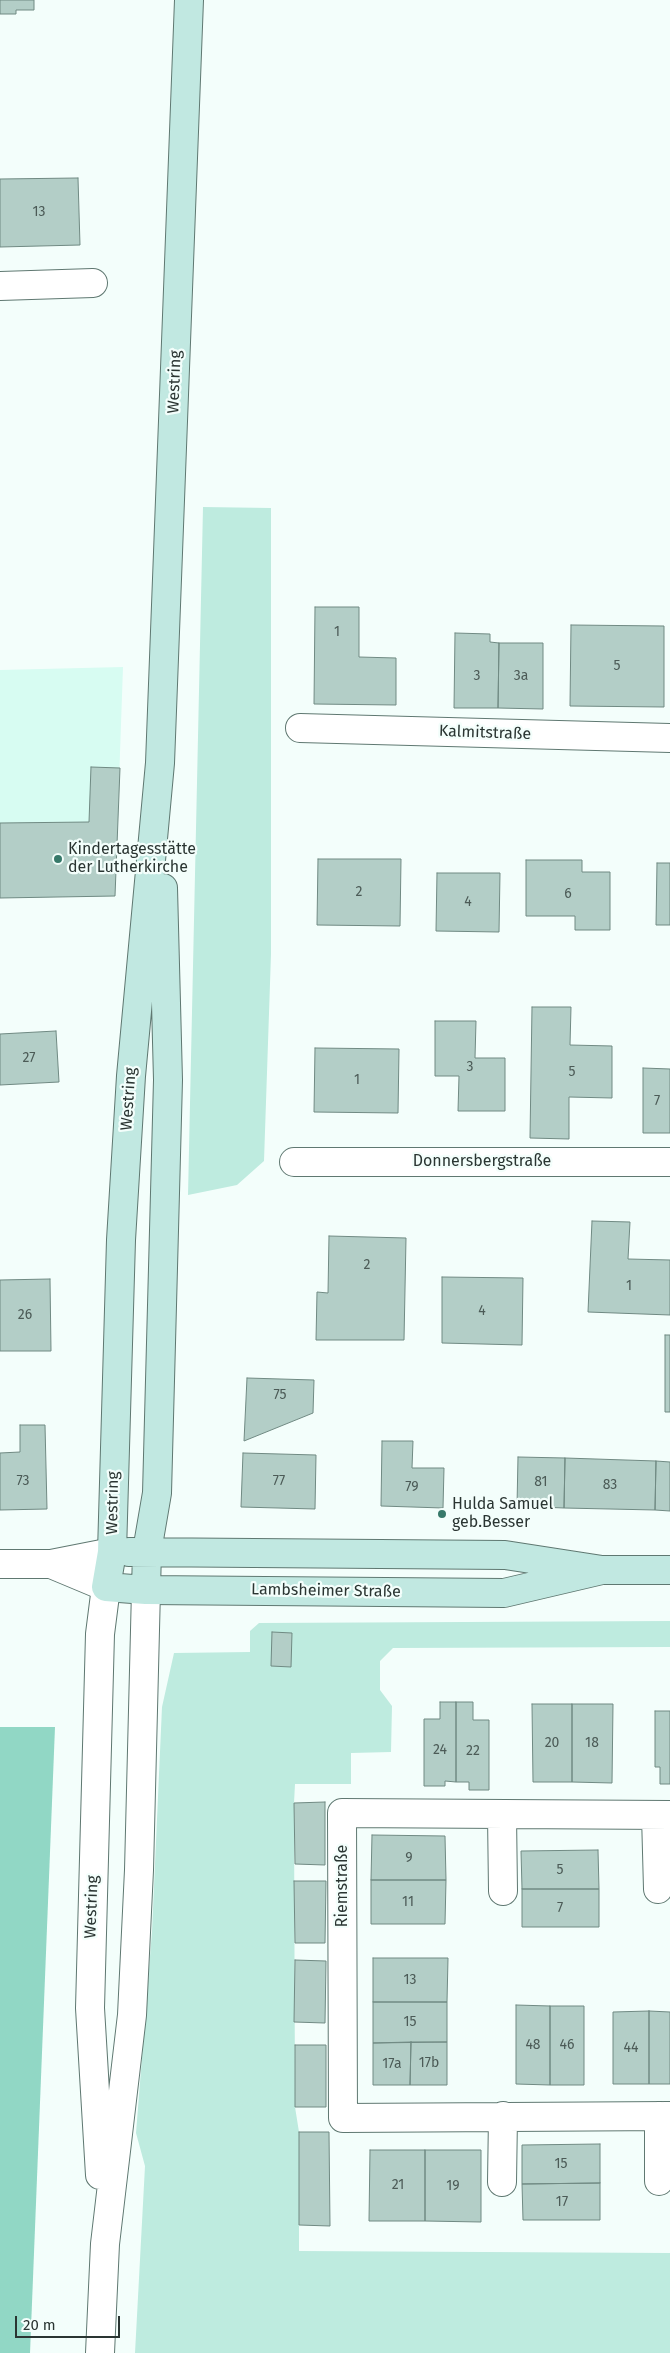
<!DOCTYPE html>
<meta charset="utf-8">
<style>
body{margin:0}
#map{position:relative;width:670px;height:2353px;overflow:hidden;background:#f3fefb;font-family:"Fira Sans",sans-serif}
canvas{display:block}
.scale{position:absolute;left:15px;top:2316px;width:105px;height:22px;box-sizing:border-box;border:2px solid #2a3532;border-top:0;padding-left:6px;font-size:15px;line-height:18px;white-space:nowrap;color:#2a3532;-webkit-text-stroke:4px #f3fefb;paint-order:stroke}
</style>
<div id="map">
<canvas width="670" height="2353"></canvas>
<div class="scale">20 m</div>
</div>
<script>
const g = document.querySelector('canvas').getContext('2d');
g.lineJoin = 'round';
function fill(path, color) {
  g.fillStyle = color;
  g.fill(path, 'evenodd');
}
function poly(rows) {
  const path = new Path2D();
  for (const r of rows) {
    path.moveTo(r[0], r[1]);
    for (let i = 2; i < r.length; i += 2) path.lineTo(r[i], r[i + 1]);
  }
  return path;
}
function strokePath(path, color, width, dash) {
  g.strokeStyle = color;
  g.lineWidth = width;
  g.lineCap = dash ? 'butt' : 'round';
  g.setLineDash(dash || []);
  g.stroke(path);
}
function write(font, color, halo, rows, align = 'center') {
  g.font = font + ' "Fira Sans",sans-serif';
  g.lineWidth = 4.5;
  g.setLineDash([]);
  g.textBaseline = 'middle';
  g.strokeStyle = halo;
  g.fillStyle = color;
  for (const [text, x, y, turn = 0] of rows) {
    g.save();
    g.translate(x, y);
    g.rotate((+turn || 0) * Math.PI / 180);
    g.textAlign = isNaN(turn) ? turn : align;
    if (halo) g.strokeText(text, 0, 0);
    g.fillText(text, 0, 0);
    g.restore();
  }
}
fill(poly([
 [123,667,115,896,0,898,0,670]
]), '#d7fcf2');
fill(poly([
 [203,507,271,508,271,954,264,1161,237,1185,188,1195],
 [670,1621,670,1647,393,1648,380,1661,380,1690,392,1706,391,1752,351,1753,351,1784,295,1784,294,1803,295,2107,299,2132,299,2251,670,2253,670,2353,135,2353,145,2166,136,2133,152,1931,162,1707,174,1653,250,1652,250,1631,259,1623]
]), '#beebdf');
fill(poly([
 [0,1727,55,1727,30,2353,0,2353]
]), '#91d7c5');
const building = poly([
 [0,0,34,0,34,10,16,10,16,14,0,14,0,0],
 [78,178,80,245,0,247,0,179,78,178],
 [315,607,359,607,359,657,396,658,396,705,314,704,315,607],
 [571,625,664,626,664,707,570,706,571,625],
 [455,633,490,634,490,642,499,643,498,708,454,708,455,633],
 [499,643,543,643,543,709,498,708,499,643],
 [91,767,120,768,115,896,0,898,0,823,89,822,91,767],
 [318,859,401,859,400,926,317,925,318,859],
 [526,860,582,860,582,872,610,872,610,930,575,930,575,916,526,916,526,860],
 [657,863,670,863,670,925,656,925,657,863],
 [437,873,500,873,499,932,436,931,437,873],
 [532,1007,571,1007,570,1045,612,1046,612,1098,569,1097,569,1139,530,1138,532,1007],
 [435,1021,476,1021,475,1058,505,1058,505,1111,458,1111,459,1076,435,1076,435,1021],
 [56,1031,59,1082,0,1085,0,1034,56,1031],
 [315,1048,399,1049,398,1113,314,1112,315,1048],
 [643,1068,670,1069,670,1133,643,1133,643,1068],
 [592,1221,630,1222,628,1259,670,1260,670,1315,588,1312,592,1221],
 [329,1236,406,1238,404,1340,316,1340,317,1292,328,1293,329,1236],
 [442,1277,523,1278,522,1345,442,1343,442,1277],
 [50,1279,51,1351,0,1351,0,1280,50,1279],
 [665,1335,670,1335,670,1412,665,1412,665,1335],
 [247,1378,314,1380,313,1413,244,1441,247,1378],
 [20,1425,45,1425,47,1509,0,1510,0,1453,20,1452,20,1425],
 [382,1441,413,1441,412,1468,444,1468,443,1508,381,1506,382,1441],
 [243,1453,316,1455,315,1509,241,1507,243,1453],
 [518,1457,565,1458,564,1508,517,1506,518,1457],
 [565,1458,656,1461,655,1510,564,1508,565,1458],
 [656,1461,670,1462,670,1511,655,1510,656,1461],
 [272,1632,292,1633,291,1667,271,1666,272,1632],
 [440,1702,456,1702,456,1782,445,1781,445,1786,424,1786,424,1719,440,1719,440,1702],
 [456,1702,473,1702,473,1720,489,1720,489,1790,469,1790,469,1782,456,1782,456,1702],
 [532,1704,572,1704,572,1782,533,1782,532,1704],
 [572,1704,613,1704,612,1783,572,1782,572,1704],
 [655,1711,670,1711,670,1784,660,1784,660,1767,655,1767,655,1711],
 [325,1802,325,1865,295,1864,294,1803,325,1802],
 [372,1835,445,1836,446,1880,371,1880,372,1835],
 [598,1850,599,1889,522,1889,521,1851,598,1850],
 [371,1880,446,1880,445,1924,371,1924,371,1880],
 [294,1881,326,1881,325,1943,295,1943,294,1881],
 [522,1889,599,1889,599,1927,522,1927,522,1889],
 [373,1958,448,1958,447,2002,373,2002,373,1958],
 [295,1960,326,1961,325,2023,294,2022,295,1960],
 [373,2002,447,2002,447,2042,373,2043,373,2002],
 [516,2005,550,2006,550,2085,516,2084,516,2005],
 [550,2006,584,2006,584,2085,550,2085,550,2006],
 [649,2011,670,2012,670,2084,649,2084,649,2011],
 [649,2011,649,2084,613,2084,613,2012,649,2011],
 [411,2042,410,2085,373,2085,373,2043,411,2042],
 [411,2042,447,2042,447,2085,410,2085,411,2042],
 [295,2045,326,2045,326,2107,295,2107,295,2045],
 [299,2132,329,2132,330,2226,299,2225,299,2132],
 [600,2144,600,2183,522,2184,522,2145,600,2144],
 [370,2150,425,2150,425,2221,369,2221,370,2150],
 [425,2150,481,2150,481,2222,425,2221,425,2150],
 [600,2183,600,2220,523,2220,522,2184,600,2183]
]);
fill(building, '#b3cec7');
strokePath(building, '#708a83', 1);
const minor = poly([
 [0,286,93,283],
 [300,728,670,738],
 [294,1162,670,1162],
 [0,1564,51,1564,112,1552],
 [51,1564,106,1587],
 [502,1815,503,1891],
 [656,1815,658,1889],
 [670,1815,342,1813,343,2118,670,2116],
 [659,2181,659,2116],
 [502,2182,503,2116]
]);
const tertiary = poly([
 [100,2175,90,2008,100,1634,106,1587],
 [100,2353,105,2244,132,2015,139,1870,146,1590]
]);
const secondary = poly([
 [189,0,160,763,131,1076,121,1240,112,1552,106,1587,146,1590,504,1593,602,1570],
 [129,1552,505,1555,602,1570,670,1570],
 [146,1590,147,1551,157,1493,168,1080,163,888]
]);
strokePath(minor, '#5f7871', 30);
strokePath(tertiary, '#5f7871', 30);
strokePath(secondary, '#5f7871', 30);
strokePath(minor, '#fff', 28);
strokePath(tertiary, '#fff', 28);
strokePath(secondary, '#c1e8e1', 28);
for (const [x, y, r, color] of [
 [58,859,5,"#37796a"],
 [442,1514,5,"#37796a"]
]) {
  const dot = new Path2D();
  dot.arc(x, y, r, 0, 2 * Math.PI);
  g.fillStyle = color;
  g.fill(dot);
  strokePath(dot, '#f3fefb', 2);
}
write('14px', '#4c5b57', null, [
 ["13",39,212],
 ["1",337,632],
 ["5",617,666],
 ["3",477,676],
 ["3a",521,676],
 ["2",359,892],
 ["6",568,894],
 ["4",468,902],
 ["27",29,1058],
 ["3",470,1067],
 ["5",572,1072],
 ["1",357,1080],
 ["7",657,1101],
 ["2",367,1265],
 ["1",629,1286],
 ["4",482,1311],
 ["26",25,1315],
 ["75",280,1395],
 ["73",23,1481],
 ["77",279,1481],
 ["81",541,1482],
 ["83",610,1485],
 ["79",412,1487],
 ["20",552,1743],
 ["18",592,1743],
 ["24",440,1750],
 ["22",473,1751],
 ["9",409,1858],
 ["5",560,1870],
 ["11",408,1902],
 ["7",560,1908],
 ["13",410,1980],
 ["15",410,2022],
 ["48",533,2045],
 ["46",567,2045],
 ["44",631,2048],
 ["17b",429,2063],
 ["17a",392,2064],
 ["15",561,2164],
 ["21",398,2185],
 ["19",453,2186],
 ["17",562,2202]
]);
write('16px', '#2a3532', '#f3fefb', [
 ["Westring",175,382,-88],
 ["Kalmitstraße",485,733,2],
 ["Westring",129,1099,-86],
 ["Donnersbergstraße",482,1162],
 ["Westring",113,1503,-89],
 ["Lambsheimer Straße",326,1591,1],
 ["Riemstraße",343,1886,-90],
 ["Westring",92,1907,-88]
]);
write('16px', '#2a3532', '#f3fefb', [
 ["Kindertagesstätte",68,850],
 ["der Lutherkirche",68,868],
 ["Hulda Samuel",452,1505],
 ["geb.Besser",452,1523]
], 'left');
</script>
